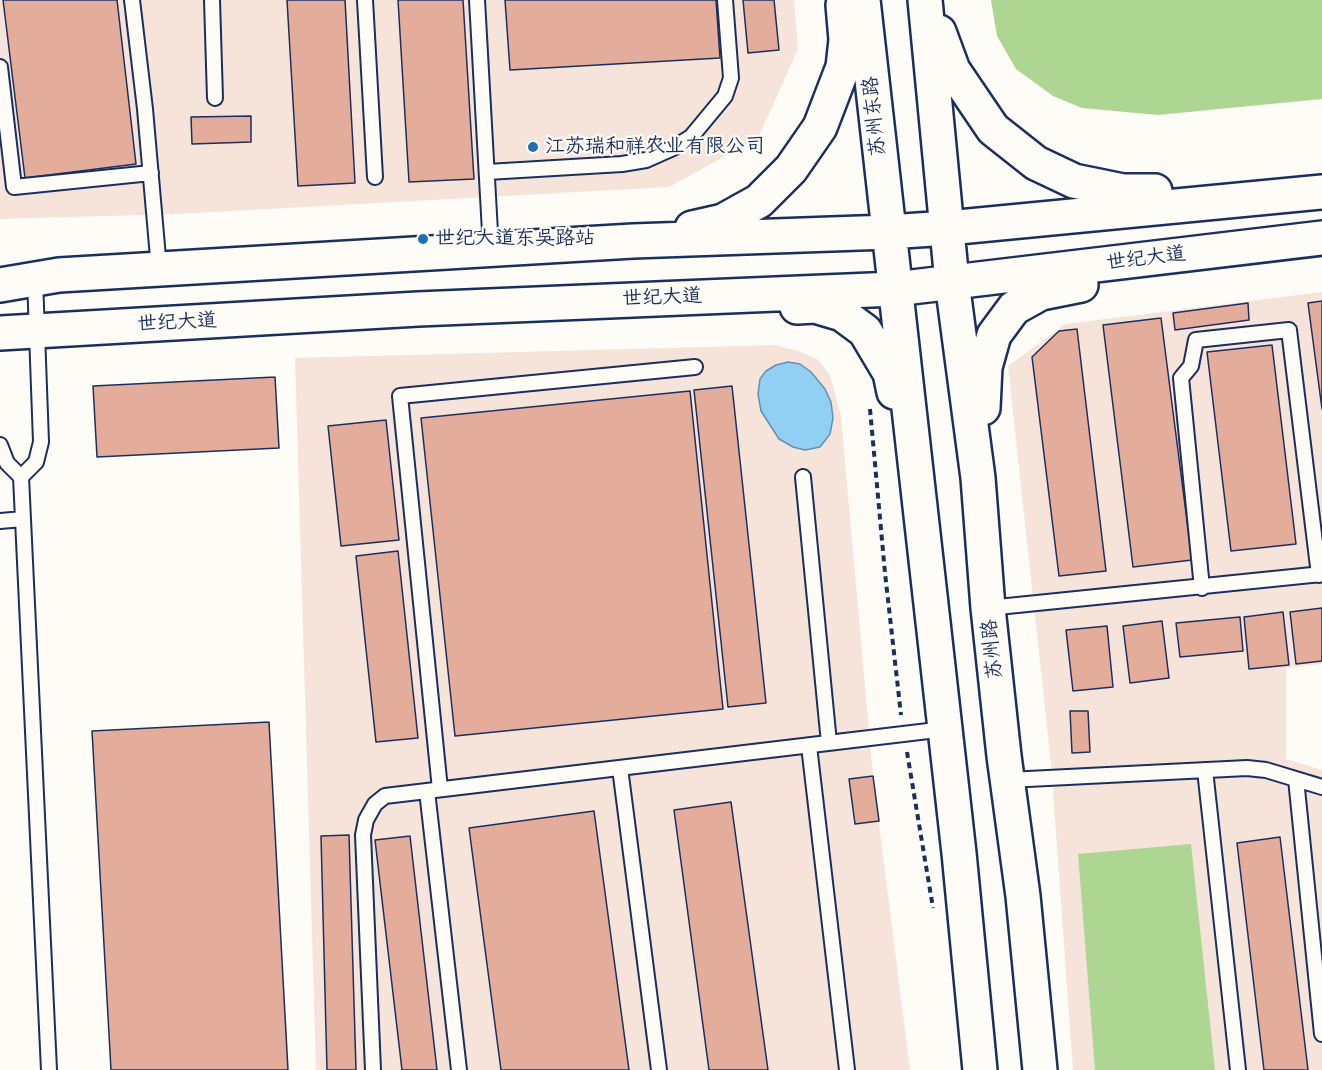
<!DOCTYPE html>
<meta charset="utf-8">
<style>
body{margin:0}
canvas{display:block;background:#fdfcf7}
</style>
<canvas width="1322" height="1070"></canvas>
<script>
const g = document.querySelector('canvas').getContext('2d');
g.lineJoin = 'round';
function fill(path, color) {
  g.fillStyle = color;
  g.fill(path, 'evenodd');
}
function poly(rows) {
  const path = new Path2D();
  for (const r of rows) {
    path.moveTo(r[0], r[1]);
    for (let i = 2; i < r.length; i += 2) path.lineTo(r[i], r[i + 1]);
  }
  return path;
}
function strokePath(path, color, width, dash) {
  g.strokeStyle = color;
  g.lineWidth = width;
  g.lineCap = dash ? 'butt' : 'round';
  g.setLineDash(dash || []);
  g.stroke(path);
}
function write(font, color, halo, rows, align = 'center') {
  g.font = font + ' Itim,"LXGW WenKai TC",sans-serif';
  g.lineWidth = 4.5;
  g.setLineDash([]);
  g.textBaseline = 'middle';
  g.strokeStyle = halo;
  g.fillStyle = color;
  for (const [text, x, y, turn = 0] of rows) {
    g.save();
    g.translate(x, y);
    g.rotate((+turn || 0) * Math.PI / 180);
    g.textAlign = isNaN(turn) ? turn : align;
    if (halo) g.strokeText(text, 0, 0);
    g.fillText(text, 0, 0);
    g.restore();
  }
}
fill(poly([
 [0,0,794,0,798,49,758,138,669,187,178,214,0,219],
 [1322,292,1322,664,1286,668,1286,759,1322,770,1322,1070,1073,1070,1051,764,1008,366,1065,324],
 [775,345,799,351,818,360,830,375,841,416,873,776,910,1070,316,1070,295,358]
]), '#f6e4db');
fill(poly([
 [991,0,1322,0,1322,99,1158,115,1082,108,1053,96,1016,69,997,36],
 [1191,844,1215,1070,1095,1070,1078,854]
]), '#aed693');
const water = poly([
 [788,362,800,364,811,372,825,389,831,402,833,418,830,434,820,447,805,450,793,447,779,439,761,411,758,394,760,379,766,371,776,365,788,362]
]);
fill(water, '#92d0f3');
strokePath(water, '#6290b7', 1.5);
const building = poly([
 [3,0,117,0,136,164,25,178,3,0],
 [287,0,345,0,355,183,298,186,287,0],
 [398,0,463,0,474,179,409,182,398,0],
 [505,0,716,0,720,58,510,70,505,0],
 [743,0,774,0,779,50,748,53,743,0],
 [251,116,251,142,192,144,191,117,251,116],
 [1322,301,1322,409,1308,303,1322,301],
 [1248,303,1249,320,1175,330,1173,313,1248,303],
 [1161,318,1192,560,1133,567,1103,325,1161,318],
 [1077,329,1106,571,1059,576,1032,357,1059,331,1077,329],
 [1272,345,1296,544,1231,551,1207,352,1272,345],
 [275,377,279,448,97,457,93,386,275,377],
 [732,386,766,703,728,707,694,390,732,386],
 [690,391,723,709,455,736,421,418,690,391],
 [386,420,399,540,341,546,328,426,386,420],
 [398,551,418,738,376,742,356,556,398,551],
 [1322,608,1322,661,1296,664,1290,612,1322,608],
 [1283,612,1289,665,1249,669,1244,617,1283,612],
 [1240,617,1243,651,1180,657,1176,623,1240,617],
 [1162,621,1169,678,1130,683,1123,626,1162,621],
 [1107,626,1113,687,1073,691,1066,630,1107,626],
 [1070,711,1088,711,1090,752,1072,753,1070,711],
 [269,722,288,1070,111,1070,92,731,269,722],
 [873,776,879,821,855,824,849,779,873,776],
 [731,802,768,1070,709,1070,674,810,731,802],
 [594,811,629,1070,501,1070,469,828,594,811],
 [349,835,356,1070,327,1070,321,836,349,835],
 [410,836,437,1070,402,1070,375,840,410,836],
 [1280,837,1308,1070,1264,1070,1237,843,1280,837]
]);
fill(building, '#e4ad9b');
strokePath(building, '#1b2f5e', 1.5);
const lane = poly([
 [132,0,145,109,159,269],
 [212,0,215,98],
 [365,0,375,177],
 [477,0,491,250],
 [0,67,14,187,151,173],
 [487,172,622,164,646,160,673,148,691,137,725,96,731,78,725,0],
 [0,445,7,463,21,477,36,462,41,442,35,279],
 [21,477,49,1070],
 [803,477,829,743],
 [0,521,23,519],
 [1202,588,1181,378,1191,366,1196,340,1289,330,1319,575],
 [988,608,1322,574],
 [809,746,847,1070],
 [620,768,659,1070],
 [1205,770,1238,1070],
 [1296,779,1322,1034],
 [1008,780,1247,768,1266,770,1322,787],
 [440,789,400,396,695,367],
 [427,791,459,1070],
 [373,1070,363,835,366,820,375,804,385,796,945,729]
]);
const secondary = poly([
 [863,0,959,853,980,1070],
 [925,0,952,282,978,478,988,608,1004,756,1023,896,1040,1070],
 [939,32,953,70,993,129,1036,163,1074,181,1123,191,1155,191],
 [692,228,723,221,759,201,791,169,820,127,843,67,846,40,843,5],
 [0,285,59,275,633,241,888,232,948,228,1322,192],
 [797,307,815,306,842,314,865,331,890,373,894,392],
 [0,333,418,309,895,289,1322,238],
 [983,408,985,367,994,335,1014,308,1041,293,1081,285]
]);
strokePath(lane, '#1b2f5e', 18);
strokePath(secondary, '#1b2f5e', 38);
strokePath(poly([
 [870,409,885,573,901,715],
 [907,752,933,908]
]), '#1b2f5e', 4, [6, 4.5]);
strokePath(lane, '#fdfcf7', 14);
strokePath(secondary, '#fdfcf7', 33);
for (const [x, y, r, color] of [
 [533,147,6,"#1f6fb2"],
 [423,239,6,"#1f6fb2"]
]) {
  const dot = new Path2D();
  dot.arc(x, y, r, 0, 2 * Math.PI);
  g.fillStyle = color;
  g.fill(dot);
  strokePath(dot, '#fdfcf7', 2);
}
write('20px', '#1b2f5e', '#fdfcf7', [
 ["苏州东路",875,116,-96],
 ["世纪大道",1146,259,-7],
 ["世纪大道",662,298,-2],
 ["世纪大道",177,323,-3],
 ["苏州路",993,649,-96]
]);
write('20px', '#1b2f5e', '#fdfcf7', [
 ["江苏瑞和祥农业有限公司",545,147],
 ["世纪大道东吴路站",435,239]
], 'left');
</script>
